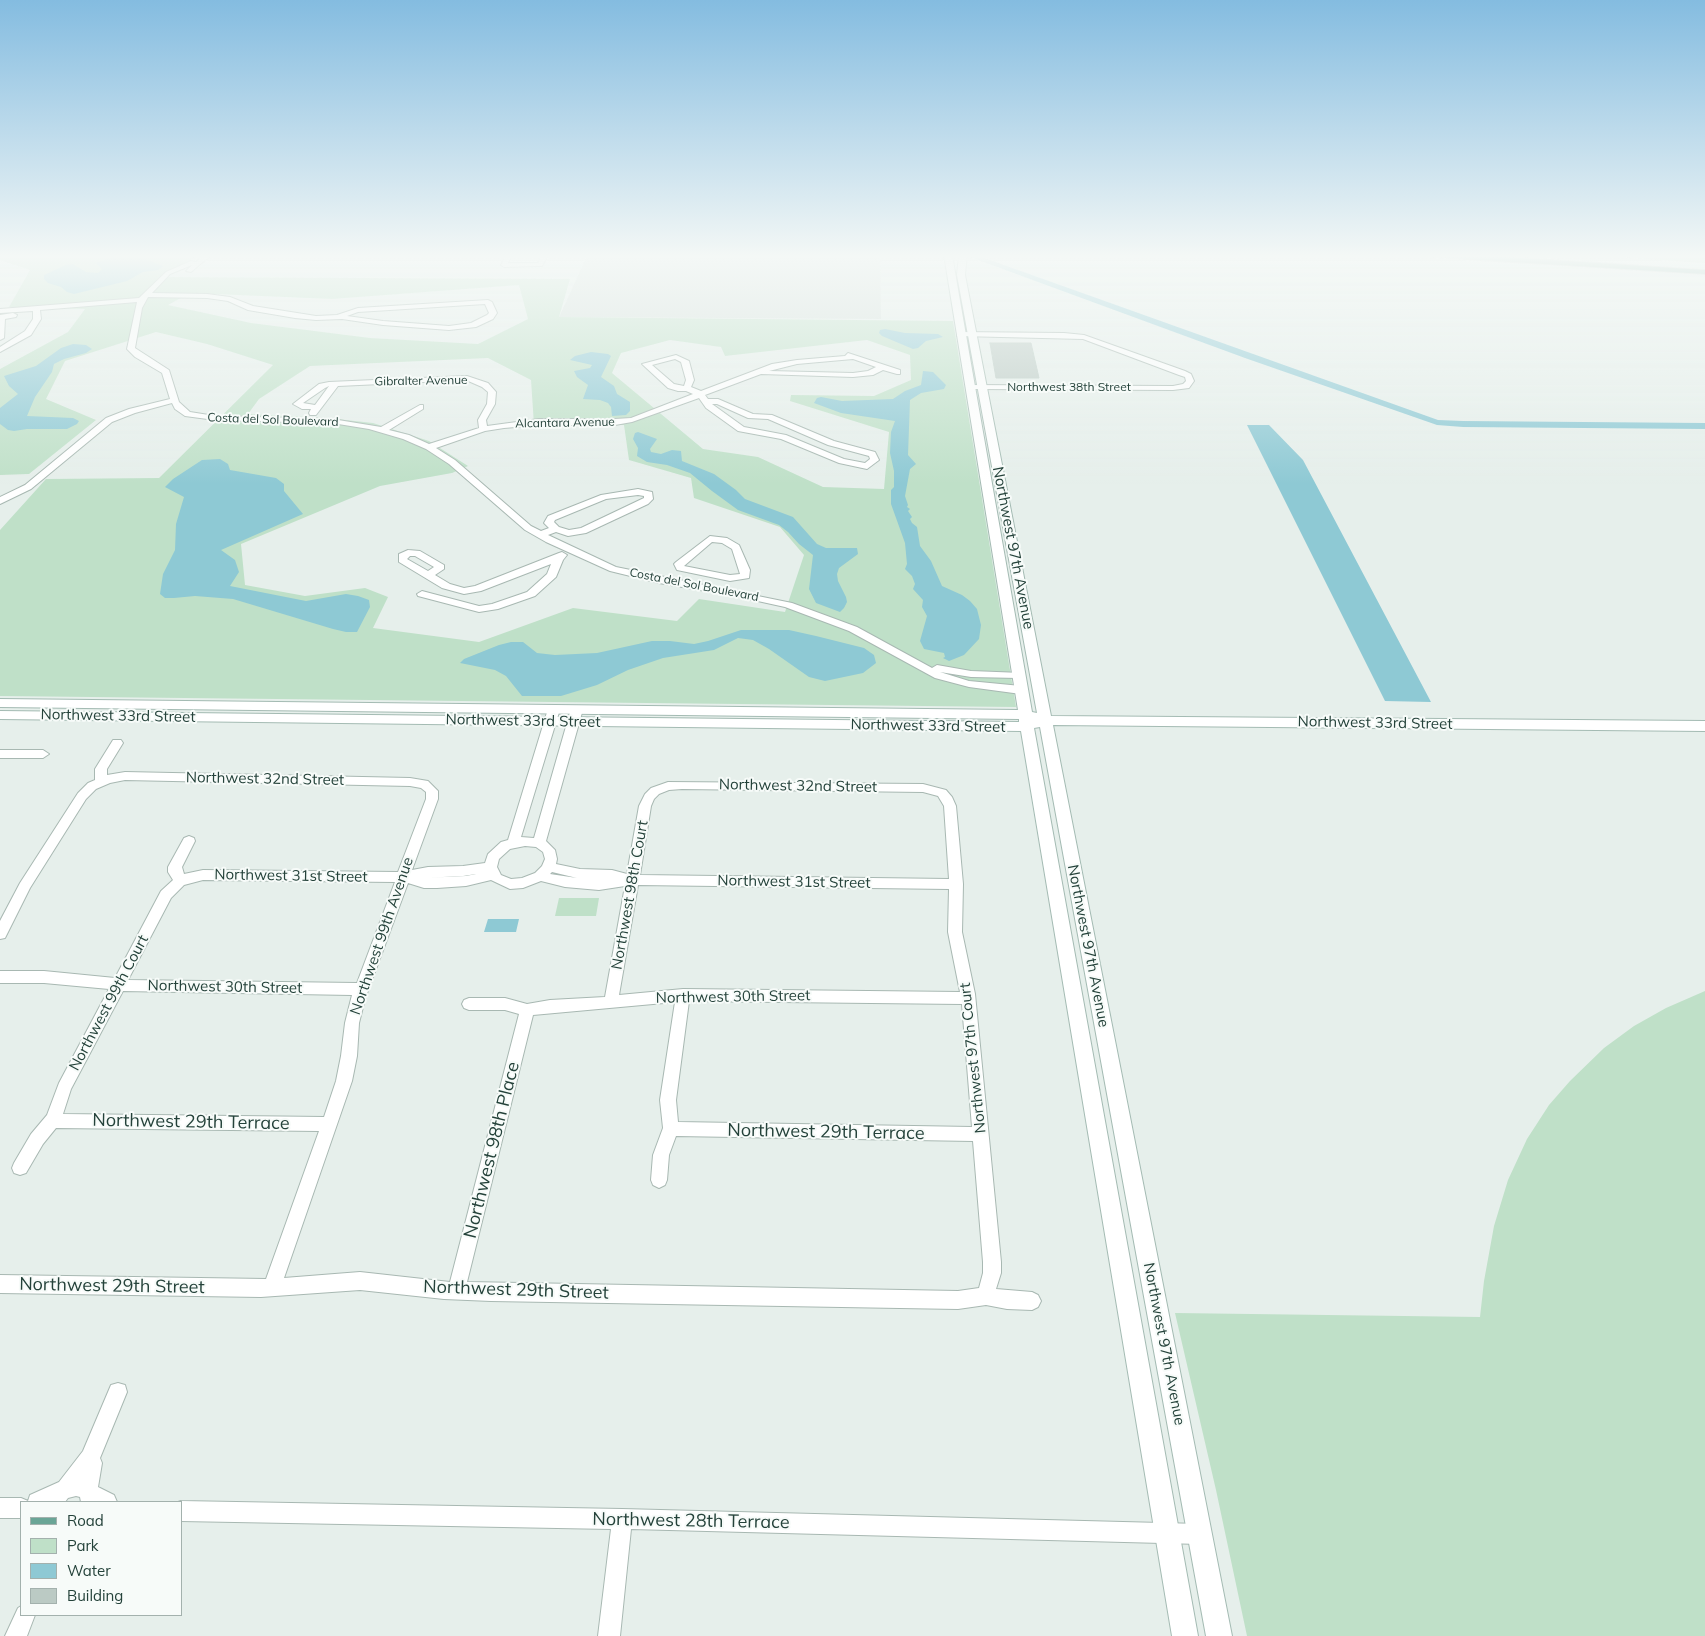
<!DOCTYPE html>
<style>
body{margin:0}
#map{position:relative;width:1705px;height:1636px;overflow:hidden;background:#e6efeb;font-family:Mulish,sans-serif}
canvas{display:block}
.legend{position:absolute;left:20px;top:1501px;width:162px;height:115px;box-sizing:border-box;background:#f7fbf9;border:1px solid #a3b1ad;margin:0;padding:6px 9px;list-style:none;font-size:15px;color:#24423a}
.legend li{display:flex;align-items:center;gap:10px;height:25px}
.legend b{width:25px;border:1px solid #a3b1ad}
</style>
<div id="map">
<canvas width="1705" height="1636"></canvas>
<ul class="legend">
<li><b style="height:6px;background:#6aa596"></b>Road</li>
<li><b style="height:14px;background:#bfe0c8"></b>Park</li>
<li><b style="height:14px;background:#8ec9d4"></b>Water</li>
<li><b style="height:14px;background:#bbcac4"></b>Building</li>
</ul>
</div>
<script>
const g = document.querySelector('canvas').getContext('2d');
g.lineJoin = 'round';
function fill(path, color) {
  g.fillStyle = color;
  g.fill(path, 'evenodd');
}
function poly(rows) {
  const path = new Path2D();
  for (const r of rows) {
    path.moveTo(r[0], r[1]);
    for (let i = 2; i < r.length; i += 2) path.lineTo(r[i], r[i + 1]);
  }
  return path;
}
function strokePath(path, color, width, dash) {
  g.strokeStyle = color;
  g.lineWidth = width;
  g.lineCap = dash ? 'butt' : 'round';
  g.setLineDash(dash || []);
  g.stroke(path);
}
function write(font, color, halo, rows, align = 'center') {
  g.font = font + ' Mulish,sans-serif';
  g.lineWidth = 4;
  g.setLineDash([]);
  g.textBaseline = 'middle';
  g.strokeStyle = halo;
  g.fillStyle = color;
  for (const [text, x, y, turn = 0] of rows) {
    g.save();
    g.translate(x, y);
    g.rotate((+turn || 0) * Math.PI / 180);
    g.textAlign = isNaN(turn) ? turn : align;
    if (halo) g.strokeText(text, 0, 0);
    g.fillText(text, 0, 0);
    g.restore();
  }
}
fill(poly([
 [587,256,880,257,881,319,559,317]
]), '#d4dfda');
fill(poly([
 [0,255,197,255,184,265,166,272,161,277,570,279,559,317,953,321,1016,707,0,696,0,530,46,479,159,478,273,365,207,344,156,332,65,361,46,399,96,420,29,474,0,475,0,369,68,332,85,309,9,307,30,270,0,260],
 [519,285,528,319,478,344,370,338,251,323,168,305,190,293,332,299],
 [670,340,721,347,725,356,867,340,910,355,911,380,874,396,791,395,790,401,889,432,884,489,823,487,758,457,703,449,612,373,621,353],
 [488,358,531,380,534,425,624,425,629,460,691,478,694,498,780,527,804,555,785,612,699,599,677,621,573,608,479,642,373,628,388,597,365,588,305,596,245,585,241,544,380,486,452,473,468,466,429,441,373,423,328,418,248,414,259,399,310,366],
 [1590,255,1705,255,1705,263],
 [559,898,599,898,596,916,555,916],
 [1705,991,1705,1636,1247,1636,1216,1490,1175,1313,1480,1317,1484,1281,1494,1226,1508,1180,1527,1139,1549,1105,1570,1081,1604,1048,1634,1026,1666,1008]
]), '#bfe0c8');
fill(poly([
 [119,255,134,255,163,266,158,270,143,272,127,281,74,294,67,292,61,287,48,283,44,279,44,275,66,265,73,264,86,272,98,273,102,269,96,263],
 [885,329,905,333,938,334,943,337,926,341,918,348,913,349,882,336,879,333,880,330],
 [73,344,86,345,92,349,86,353,64,359,54,364,52,372,35,397,27,416,73,418,79,421,77,424,67,429,27,429,14,431,8,430,0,424,0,408,18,394,9,386,4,376,36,366,61,348],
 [591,352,608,354,611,356,601,377,614,386,617,394,630,402,630,411,626,415,612,416,611,407,608,403,600,400,583,399,588,385,577,377,574,371,590,368,592,365,570,360,575,356],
 [923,371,933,372,946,385,944,389,921,393,910,400,908,455,916,464,910,469,905,496,908,505,907,507,910,509,908,511,912,517,910,519,912,523,917,527,920,546,931,561,942,586,962,595,970,601,977,609,981,625,979,639,964,655,949,661,943,658,945,657,944,653,924,649,920,641,927,616,922,607,923,600,913,589,915,584,912,576,905,569,907,564,905,543,891,504,891,490,894,487,894,471,890,453,891,432,895,421,841,413,814,403,817,398,821,397,842,401,893,399,905,391,921,385],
 [1247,425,1269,425,1303,460,1431,702,1385,701],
 [638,432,657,439,650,449,651,452,661,454,672,450,681,451,682,461,714,474,736,490,745,499,793,517,817,544,826,548,857,548,858,554,839,568,837,574,838,581,846,597,847,602,844,608,840,612,816,603,809,589,813,555,799,544,788,532,779,525,738,510,712,491,690,473,667,465,647,462,637,456,638,448,633,439,635,433],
 [220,459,228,464,230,470,276,478,284,484,284,491,303,514,221,550,235,560,239,572,230,586,306,601,346,594,358,596,369,600,370,607,357,632,346,632,333,629,233,599,195,596,174,598,165,598,160,594,163,574,175,550,176,524,184,497,165,487,173,479,202,460],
 [741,630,789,630,816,636,864,648,874,655,876,663,863,673,825,681,809,677,769,649,753,640,738,638,714,650,663,658,628,670,597,685,561,696,522,696,506,676,495,670,460,663,464,659,499,645,511,642,523,642,537,653,555,655,597,653,652,641,670,641,694,644,708,641],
 [488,919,519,919,516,932,484,932]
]), '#8ec9d4');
fill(poly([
 [969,255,976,255,1438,420,1463,421,1705,423,1705,429,1463,427,1437,425,1245,358,970,257,969,255]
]), '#8ec9d4');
const building = poly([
 [990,343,1031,343,1039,378,996,378,990,343]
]);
fill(building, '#bbcac4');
strokePath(building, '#b8c9c2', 1);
const street = poly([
 [204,255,211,255,191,272,186,271,192,265,170,274,152,293,207,294,230,297,253,306,316,316,337,315,358,308,488,300,492,302,497,313,493,319,476,327,449,330,383,325,342,319,316,320,295,318,248,310,228,301,207,298,148,297,142,308,135,348,169,370,179,402,190,412,215,416,332,419,381,427,420,405,423,405,423,409,389,430,409,435,429,444,479,428,478,420,487,404,488,392,482,387,466,380,338,386,316,415,310,415,309,413,311,409,302,409,293,404,319,384,329,382,467,376,488,383,496,392,495,404,486,420,487,426,539,419,615,419,631,418,693,394,686,391,678,391,668,388,642,364,676,355,689,361,694,380,691,387,701,391,772,364,797,360,845,356,848,353,900,370,900,374,897,374,883,370,873,375,853,377,761,374,705,395,708,399,718,399,753,414,772,415,834,441,875,452,879,460,867,469,839,463,781,439,738,431,706,408,699,398,632,422,615,425,539,425,504,428,485,431,436,448,455,460,531,526,541,531,549,528,544,523,548,516,601,495,638,489,652,492,653,499,648,504,586,533,568,536,556,532,548,535,616,567,792,603,857,627,932,668,937,665,971,671,1022,673,1023,675,1018,678,971,677,940,672,969,681,1021,686,1027,690,1021,694,969,687,935,678,849,631,785,607,735,596,659,583,610,571,546,542,525,530,449,464,426,449,403,439,369,429,332,423,215,420,185,416,175,409,172,403,135,413,112,422,31,489,0,504,0,497,25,485,106,418,129,409,170,399,162,373,135,357,127,349,137,302,40,310,41,319,31,335,0,352,0,347,25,331,33,319,33,311,0,313,0,309,139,298,166,272,191,261,196,262,204,255],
 [485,304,489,313,487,315,471,323,449,326,383,321,347,316,358,312,485,304],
 [675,359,681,362,686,380,684,386,674,384,652,365,675,359],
 [853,359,876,367,868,371,853,373,769,371,797,364,853,359],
 [329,386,315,405,303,403,325,388,329,386],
 [712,404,717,404,748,418,768,419,828,445,869,456,870,459,865,463,844,459,786,435,744,427,712,404],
 [638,495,644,496,644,498,581,528,569,530,559,527,554,522,555,520,606,499,638,495],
 [506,255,512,255,508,263,538,263,542,255,548,255,542,266,504,267,501,265,506,255],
 [13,313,17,315,16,317,5,319,4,338,0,340,0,315,13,313],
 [957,332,1064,333,1084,335,1185,371,1191,374,1194,381,1189,388,1173,390,969,389,966,389,966,385,1173,386,1183,384,1186,381,1185,377,1179,375,1083,339,960,336,957,336,957,332],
 [710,536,727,538,739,545,750,570,749,578,730,581,677,570,674,564,676,562,710,536],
 [712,542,722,543,732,549,740,574,730,575,684,566,712,542],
 [408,550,420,551,444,565,444,569,435,575,450,584,464,588,475,586,559,553,562,552,567,555,563,560,556,577,535,596,498,609,479,612,418,596,417,594,422,591,479,606,492,604,527,592,547,574,551,564,481,591,464,594,442,588,399,562,399,554,408,550],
 [410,556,415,556,434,567,428,571,407,559,410,556],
 [554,705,560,709,521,837,534,838,571,709,573,706,581,706,583,709,546,841,555,850,557,859,556,864,580,869,612,870,627,874,639,806,645,794,651,788,668,782,923,784,946,790,952,797,956,806,963,884,962,932,975,994,1001,1262,1001,1273,996,1289,1032,1292,1038,1295,1041,1301,1038,1307,1032,1310,1007,1309,986,1305,958,1309,491,1301,444,1299,360,1290,261,1297,0,1293,0,1275,266,1279,319,1131,56,1128,43,1144,26,1173,20,1175,14,1173,12,1168,14,1163,31,1134,47,1115,59,1083,109,989,44,983,0,983,0,971,44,971,115,978,161,891,173,880,168,872,168,867,184,838,189,836,194,838,195,841,182,867,184,874,203,870,398,872,426,799,426,792,421,788,410,786,125,780,110,783,96,789,86,799,30,888,5,938,0,939,0,921,20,883,78,793,88,783,95,780,95,769,113,740,121,740,123,743,107,769,107,775,125,772,410,778,428,781,438,791,438,799,412,870,428,867,463,866,485,863,488,854,501,842,508,840,548,709,554,705],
 [682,789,923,792,938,796,944,806,949,879,640,875,651,806,654,799,659,794,669,790,682,789],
 [525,846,536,847,543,852,545,859,542,866,535,873,522,878,511,879,501,875,497,867,499,859,510,849,525,846],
 [552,872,577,878,550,874,552,872],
 [476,874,466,876,423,878,463,876,476,874],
 [203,880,395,882,357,983,128,980,171,898,184,885,203,880],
 [491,880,510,889,523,888,541,881,565,887,599,890,625,886,605,997,550,1000,527,1004,505,998,469,998,464,1000,462,1004,464,1008,469,1010,505,1010,519,1014,450,1282,360,1272,284,1278,352,1081,357,1056,359,1023,365,999,408,883,424,888,437,888,466,886,491,880],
 [638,885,949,889,948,932,960,992,683,989,619,995,638,885],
 [123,991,352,995,345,1023,341,1056,336,1081,324,1117,63,1114,71,1089,123,991],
 [689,1001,962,1004,972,1127,678,1122,676,1100,689,1001],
 [675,1002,660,1100,663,1128,653,1155,651,1180,653,1185,659,1188,665,1185,667,1180,669,1155,676,1136,973,1141,983,1262,983,1273,979,1288,958,1291,467,1282,533,1015,675,1002],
 [0,750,43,750,49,754,43,758,0,758,0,750],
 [118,1383,125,1385,127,1392,100,1458,102,1463,98,1487,114,1495,117,1502,81,1502,80,1497,76,1496,68,1498,65,1502,21,1502,21,1518,0,1518,0,1498,21,1498,28,1501,30,1495,59,1482,83,1451,111,1385,118,1383],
 [181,1501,622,1509,1200,1524,1207,1527,1210,1534,1207,1541,1200,1544,631,1529,620,1636,598,1636,611,1529,181,1521,181,1502,178,1502,181,1501],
 [21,1606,21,1615,35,1615,27,1636,5,1636,18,1608,21,1606]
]);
const secondary = poly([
 [944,255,952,255,1032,712,1037,713,957,275,959,255,967,255,965,275,1051,716,1705,721,1705,731,1053,725,1232,1636,1206,1636,1040,727,1034,728,1198,1636,1172,1636,1021,731,0,719,0,711,1019,722,1019,719,0,707,0,699,1018,710,944,255]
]);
const primary = poly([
 [1430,255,1475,255,1705,270,1705,274,1434,257,1430,255]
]);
strokePath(street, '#a8b8b2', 2);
strokePath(secondary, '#a4bbb3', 2);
strokePath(primary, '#c2cac8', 2);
fill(street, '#fff');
fill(secondary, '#fff');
fill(primary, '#6aa596');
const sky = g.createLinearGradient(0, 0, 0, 484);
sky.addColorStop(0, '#84bce0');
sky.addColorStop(0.53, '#f4f8f6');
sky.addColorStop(1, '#f4f8f600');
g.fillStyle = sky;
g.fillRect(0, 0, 1705, 484);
write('12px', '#24423a', '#f7fbf9', [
 ["Gibralter Avenue",421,381,-1],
 ["Northwest 38th Street",1069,387],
 ["Costa del Sol Boulevard",273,420,2],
 ["Alcantara Avenue",565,423,-1],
 ["Costa del Sol Boulevard",694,585,11]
]);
write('15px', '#24423a', '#f7fbf9', [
 ["Northwest 97th Avenue",1013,548,79],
 ["Northwest 33rd Street",118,716,1],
 ["Northwest 33rd Street",523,721,1],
 ["Northwest 33rd Street",1375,723,1],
 ["Northwest 33rd Street",928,726,1],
 ["Northwest 32nd Street",265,779,1],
 ["Northwest 32nd Street",798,786,1],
 ["Northwest 31st Street",291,876,1],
 ["Northwest 31st Street",794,882,1],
 ["Northwest 98th Court",630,895,-80],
 ["Northwest 99th Avenue",382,936,-71],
 ["Northwest 97th Avenue",1088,946,79],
 ["Northwest 30th Street",225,987,1],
 ["Northwest 30th Street",733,997,-1],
 ["Northwest 99th Court",109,1003,-62],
 ["Northwest 97th Court",973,1058,-96],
 ["Northwest 97th Avenue",1164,1344,79]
]);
write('18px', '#24423a', '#f7fbf9', [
 ["Northwest 29th Terrace",191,1122,1],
 ["Northwest 29th Terrace",826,1132,1],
 ["Northwest 98th Place",492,1150,-76],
 ["Northwest 29th Street",112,1286,1],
 ["Northwest 29th Street",516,1290,2],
 ["Northwest 28th Terrace",691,1521,1]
]);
</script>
